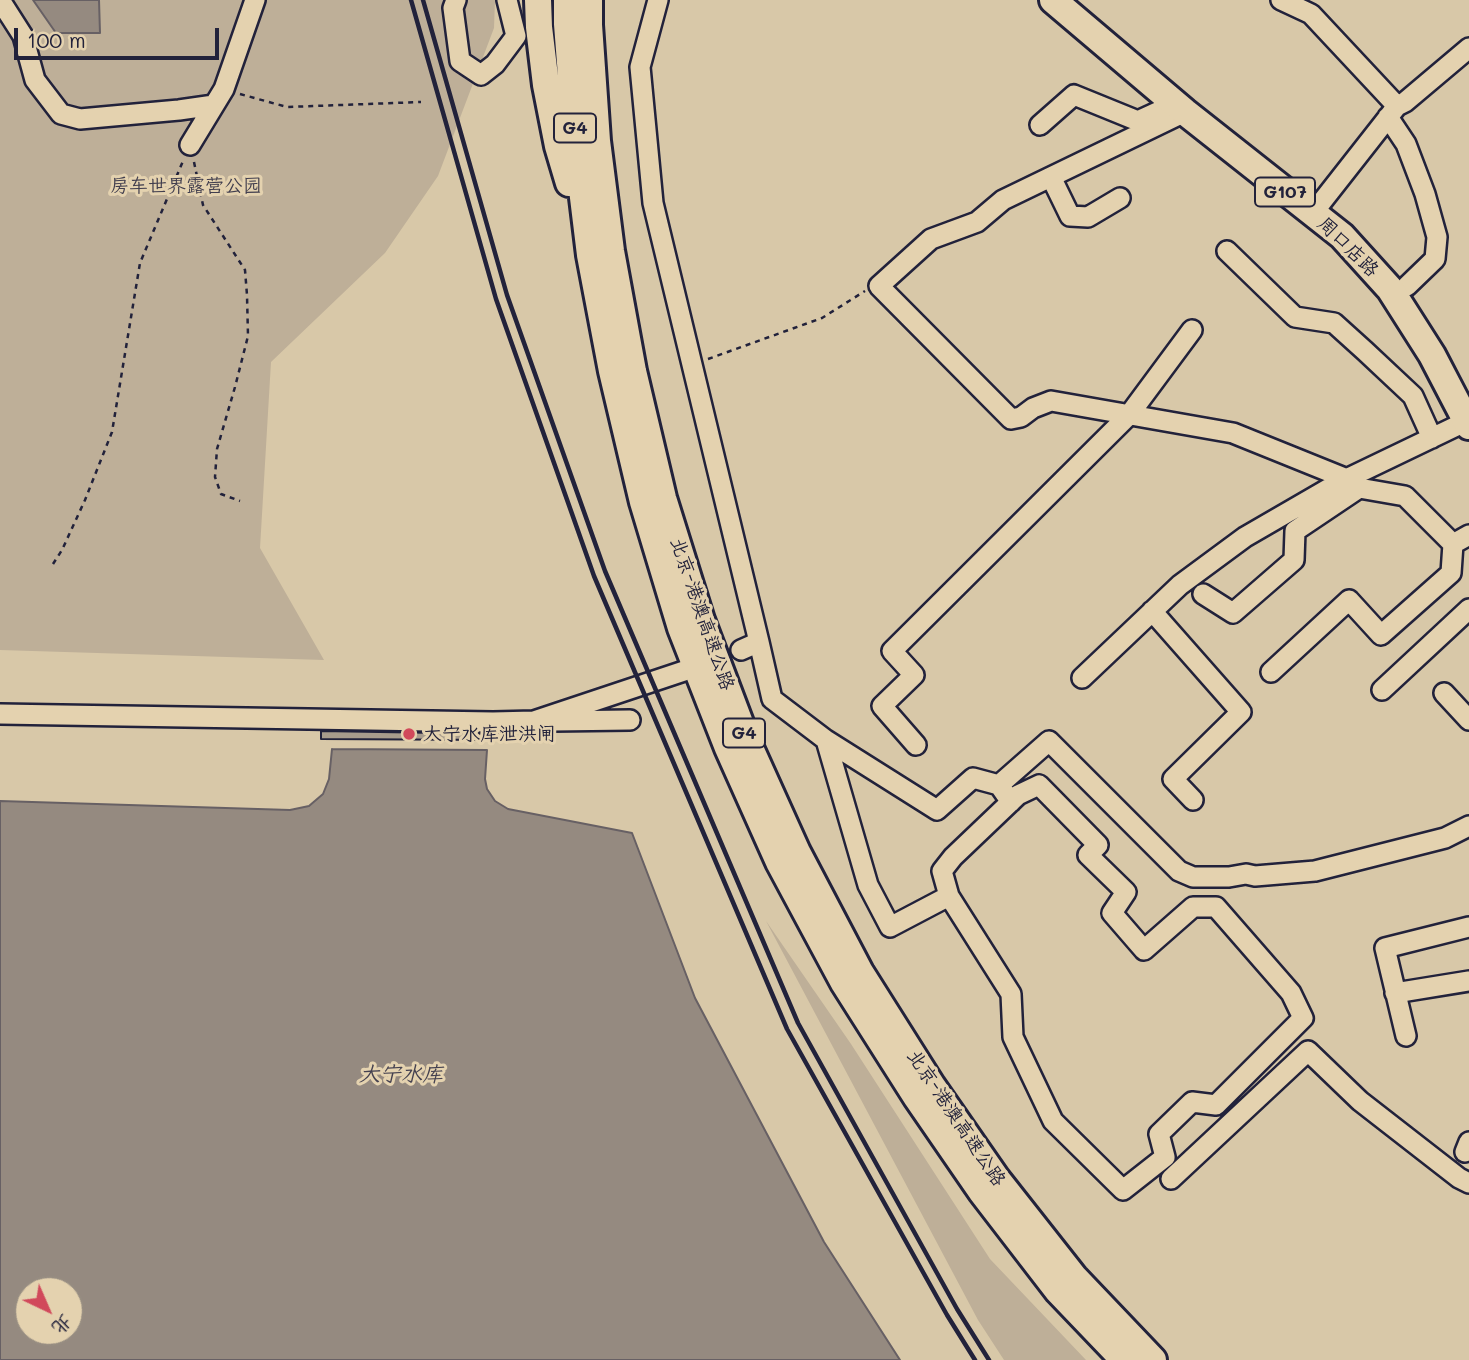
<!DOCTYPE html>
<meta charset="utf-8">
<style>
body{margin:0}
#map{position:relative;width:1469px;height:1360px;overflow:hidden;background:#d8c8a8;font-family:Mali,"LXGW WenKai TC",sans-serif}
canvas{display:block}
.north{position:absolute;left:14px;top:1276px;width:70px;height:70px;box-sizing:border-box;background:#e4d2af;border:2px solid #968c81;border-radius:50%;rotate:136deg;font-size:19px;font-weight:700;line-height:28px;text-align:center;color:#22223b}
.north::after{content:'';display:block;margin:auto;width:24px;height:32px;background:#d1495b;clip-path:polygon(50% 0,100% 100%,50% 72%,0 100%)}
.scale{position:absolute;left:14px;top:28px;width:205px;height:32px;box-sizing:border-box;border:4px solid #22223b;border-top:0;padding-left:9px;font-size:21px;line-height:24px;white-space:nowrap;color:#22223b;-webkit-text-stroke:5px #e4d2af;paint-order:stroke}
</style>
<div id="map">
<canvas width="1469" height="1360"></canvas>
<div class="north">北</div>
<div class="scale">100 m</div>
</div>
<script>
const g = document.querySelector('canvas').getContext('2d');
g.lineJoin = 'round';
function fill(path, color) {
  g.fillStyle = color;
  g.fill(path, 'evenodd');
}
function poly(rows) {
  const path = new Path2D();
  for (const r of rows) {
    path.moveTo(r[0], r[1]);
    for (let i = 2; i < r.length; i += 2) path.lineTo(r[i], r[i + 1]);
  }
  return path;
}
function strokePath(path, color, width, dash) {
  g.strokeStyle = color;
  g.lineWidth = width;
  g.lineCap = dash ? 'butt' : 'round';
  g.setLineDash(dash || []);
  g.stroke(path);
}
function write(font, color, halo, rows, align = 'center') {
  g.font = font + ' Mali,"LXGW WenKai TC",sans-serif';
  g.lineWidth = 6;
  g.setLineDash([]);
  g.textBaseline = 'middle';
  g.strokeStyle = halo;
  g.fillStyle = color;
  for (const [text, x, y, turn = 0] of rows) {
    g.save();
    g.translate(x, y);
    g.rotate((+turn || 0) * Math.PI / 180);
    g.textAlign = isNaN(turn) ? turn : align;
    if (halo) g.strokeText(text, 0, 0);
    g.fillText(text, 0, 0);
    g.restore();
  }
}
fill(poly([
 [0,0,495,0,494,28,438,176,385,253,271,362,260,548,324,660,0,650],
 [766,921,851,1044,990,1259,1086,1360,1004,1360,978,1320]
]), '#beaf98');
const water = poly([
 [33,0,99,0,100,33,56,33,33,0],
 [332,749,487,750,485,779,487,789,495,801,508,809,632,833,695,998,824,1242,900,1360,0,1360,0,801,290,810,309,806,323,794,329,779,332,749],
 [70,1290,70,1332,28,1332,28,1290,70,1290]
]);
fill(water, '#958a80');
strokePath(water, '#676064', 2);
const building = poly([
 [321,731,497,734,497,740,321,739,321,731]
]);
fill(building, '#a89c8c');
strokePath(building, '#22223b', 2);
const minor = poly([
 [0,0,23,36,35,80,61,114,80,119,179,110,214,105],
 [456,0,453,8,460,61,481,75,495,64,516,36,507,0],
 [658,0,640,67,653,203,759,642,772,699,826,740,937,810,973,778,999,785,1011,802],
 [1281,0,1311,14,1397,106],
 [1185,112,1003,200,977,222,931,239,879,286,1011,419,1021,417,1033,408,1051,401,1233,433,1347,479],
 [1388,117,1406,144,1425,194,1437,237,1435,259,1407,286],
 [1040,125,1074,95,1138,121,1162,110],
 [190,145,224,89,255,0],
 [1051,177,1070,216,1088,217,1120,198],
 [1313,213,1397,106,1405,102,1469,48],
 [1227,251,1295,317,1334,323,1365,351,1413,396,1432,438],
 [1203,594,1233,613,1294,560,1295,531,1359,488,1405,496,1453,544,1469,535],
 [1152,611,1241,712,1173,779,1193,800],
 [741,650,759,642],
 [1271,672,1349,600,1381,635,1451,573,1453,544],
 [1082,678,1180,585,1245,537,1340,482,1467,421],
 [1382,690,1469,609],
 [1444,693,1469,720],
 [0,714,493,722,534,721,684,671],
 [553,721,630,720],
 [826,740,868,885,890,927,949,896,1011,994,1013,1037,1053,1121,1123,1190,1165,1157,1159,1134,1192,1102,1216,1105,1303,1018,1291,993,1216,907,1193,907,1144,950,1112,913,1126,892,1088,855,1098,845,1039,785,1018,795,953,857,942,871,949,896],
 [916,745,882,706,914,675,892,651,1129,415,1192,330],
 [999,785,1049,741,1179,871,1193,877,1229,877,1246,874,1255,876,1315,871,1445,838,1469,826],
 [1395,993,1469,981],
 [1406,1036,1385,948,1469,927],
 [1465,1152,1469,1142],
 [1171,1179,1308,1051,1360,1101,1459,1178,1469,1183]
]);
const highway = poly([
 [538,0,539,27,546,85,558,146,569,183],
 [567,0,567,24,576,140,590,255,612,371,643,502,681,628,728,748,779,862,844,983,917,1098,981,1191,1058,1291,1124,1360],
 [589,0,589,25,597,141,611,251,633,371,663,498,701,620,746,739,797,852,860,972,932,1086,996,1178,1074,1277,1153,1360],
 [1053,0,1185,112,1342,236,1390,289,1432,355,1469,426]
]);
strokePath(minor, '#22223b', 24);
strokePath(highway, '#22223b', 32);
strokePath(poly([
 [240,94,287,107,421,102],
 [194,162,203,205,245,270,247,295,248,336,235,387,217,449,215,477,221,494,240,501],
 [708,359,822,318,865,291],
 [53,564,62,550,85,500,112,432,140,263,183,161]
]), '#22223b', 2.5, [5, 5]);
strokePath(minor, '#e4d2af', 19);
strokePath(highway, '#e4d2af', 26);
strokePath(poly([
 [411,0,496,299,594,576,787,1029,947,1315,975,1360],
 [423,0,507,295,605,571,798,1023,957,1309,989,1360]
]), '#22223b', 4.5);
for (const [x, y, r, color] of [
 [409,734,7,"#d1495b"]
]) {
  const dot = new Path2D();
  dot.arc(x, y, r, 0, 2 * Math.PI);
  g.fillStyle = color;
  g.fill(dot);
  strokePath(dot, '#e4d2af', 2.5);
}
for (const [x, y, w] of [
 [575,128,42],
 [1285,192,60],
 [744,733,42]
]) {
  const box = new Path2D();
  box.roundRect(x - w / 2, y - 14.5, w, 29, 5);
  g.fillStyle = '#e4d2af';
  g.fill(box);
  strokePath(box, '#22223b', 2);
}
write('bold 18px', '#22223b', null, [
 ["G4",575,128],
 ["G107",1285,192],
 ["G4",744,733]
]);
write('19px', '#413e4e', '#e4d2af', [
 ["房车世界露营公园",186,186]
]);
write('19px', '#22223b', '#e4d2af', [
 ["周口店路",1348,247,44],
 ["北京-港澳高速公路",702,614,71],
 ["北京-港澳高速公路",956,1118,56]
]);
write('19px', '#22223b', '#e4d2af', [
 ["大宁水库泄洪闸",423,734]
], 'left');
write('italic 21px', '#444150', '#e4d2af', [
 ["大宁水库",401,1075]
]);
</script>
